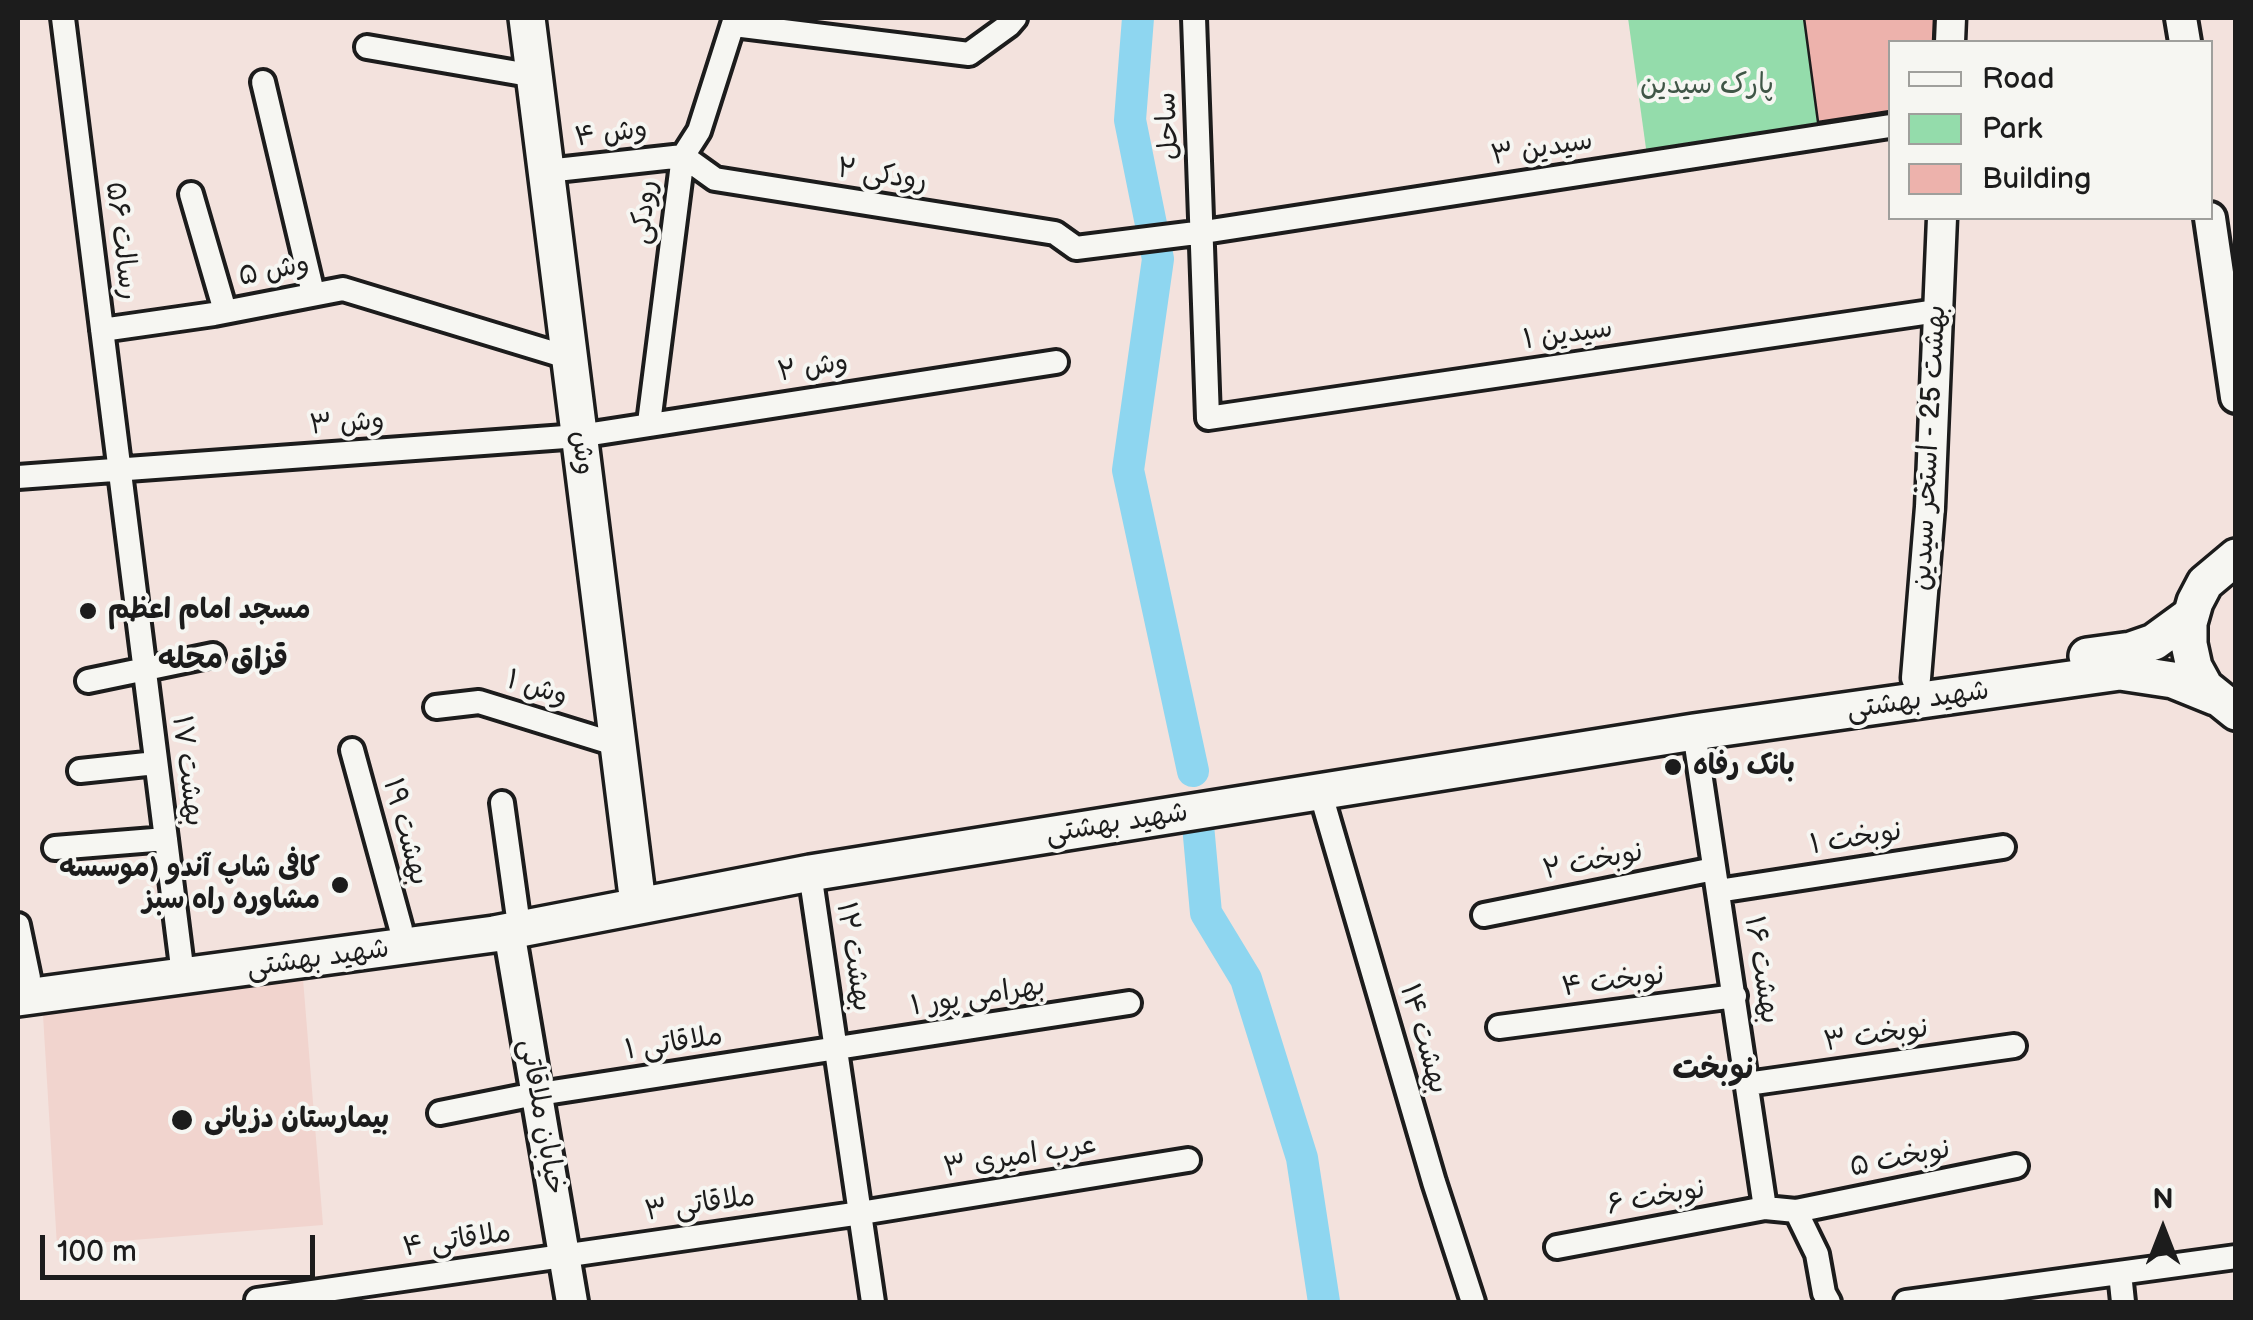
<!DOCTYPE html>
<meta charset="utf-8">
<style>
body{margin:0}
#map{position:relative;width:2253px;height:1320px;overflow:hidden;background:#f3e2dd;font-family:"Balsamiq Sans",sans-serif}
canvas{display:block}
.frame{position:absolute;inset:0;border:20px solid #1c1c1c;pointer-events:none}
.legend{position:absolute;left:1888px;top:40px;width:325px;height:180px;box-sizing:border-box;background:#f6f6f2;border:2px solid #9f9f9c;margin:0;padding:12px 18px;list-style:none;font-size:30px;color:#1c1c1c}
.legend li{display:flex;align-items:center;gap:20px;height:50px}
.legend b{width:50px;border:2px solid #9f9f9c}
.north{position:absolute;left:2113px;top:1180px;width:100px;height:100px;-webkit-text-stroke:8px #f6f6f2;paint-order:stroke;rotate:0deg;font-size:28px;font-weight:700;line-height:40px;text-align:center;color:#1c1c1c}
.north::after{content:'';display:block;margin:auto;width:35px;height:45px;background:#1c1c1c;clip-path:polygon(50% 0,100% 100%,50% 72%,0 100%)}
.scale{position:absolute;left:40px;top:1235px;width:275px;height:45px;box-sizing:border-box;border:5px solid #1c1c1c;border-top:0;padding-left:12px;font-size:30px;line-height:35px;white-space:nowrap;color:#1c1c1c;-webkit-text-stroke:8px #f6f6f2;paint-order:stroke}
</style>
<div id="map">
<canvas width="2253" height="1320"></canvas>
<div class="frame"></div>
<ul class="legend">
<li><b style="height:12px;background:#f6f6f2"></b>Road</li>
<li><b style="height:28px;background:#94dcab"></b>Park</li>
<li><b style="height:28px;background:#edb2ac"></b>Building</li>
</ul>
<div class="north">N</div>
<div class="scale">100 m</div>
</div>
<script>
const g = document.querySelector('canvas').getContext('2d');
g.lineJoin = 'round';
function fill(path, color) {
  g.fillStyle = color;
  g.fill(path, 'evenodd');
}
function poly(rows) {
  const path = new Path2D();
  for (const r of rows) {
    path.moveTo(r[0], r[1]);
    for (let i = 2; i < r.length; i += 2) path.lineTo(r[i], r[i + 1]);
  }
  return path;
}
function strokePath(path, color, width, dash) {
  g.strokeStyle = color;
  g.lineWidth = width;
  g.lineCap = dash ? 'butt' : 'round';
  g.setLineDash(dash || []);
  g.stroke(path);
}
function write(font, color, halo, rows, align = 'center') {
  g.font = font + ' "Balsamiq Sans","Playpen Sans Arabic",sans-serif';
  g.lineWidth = 8;
  g.setLineDash([]);
  g.textBaseline = 'middle';
  g.strokeStyle = halo;
  g.fillStyle = color;
  for (const [text, x, y, turn = 0] of rows) {
    g.save();
    g.translate(x, y);
    g.rotate((+turn || 0) * Math.PI / 180);
    g.textAlign = isNaN(turn) ? turn : align;
    if (halo) g.strokeText(text, 0, 0);
    g.fillText(text, 0, 0);
    g.restore();
  }
}
fill(poly([
 [303,979,323,1225,57,1246,43,1015]
]), '#f1d4ce');
fill(poly([
 [1628,18,1804,18,1819,136,1648,163]
]), '#94dcab');
strokePath(poly([
 [1138,18,1130,120,1158,259,1128,470,1193,771],
 [1198,825,1206,913,1246,979,1302,1158,1324,1302]
]), '#8ed6f0', 32);
const building = poly([
 [1804,18,1934,18,1933,42,1890,42,1890,111,1818,122,1804,18]
]);
fill(building, '#edb2ac');
strokePath(building, '#1c1c1c', 2.5);
const minor = poly([
 [63,18,181,959],
 [1194,18,1208,418,1937,311],
 [734,25,969,54,1009,25,1015,18],
 [367,47,535,76],
 [263,82,313,293],
 [683,156,715,179,1055,233,1076,248,1204,232,1890,126],
 [547,171,683,156],
 [191,194,225,311],
 [102,330,214,314,343,289,570,358],
 [649,423,683,156,699,131,735,18],
 [18,477,579,436,1056,362],
 [88,681,213,655],
 [436,707,479,702,618,745],
 [1694,732,1765,1208],
 [352,750,401,929],
 [80,771,156,763],
 [1320,791,1434,1182,1473,1302],
 [502,803,517,911],
 [55,848,166,839],
 [810,873,873,1302],
 [1718,891,2003,847],
 [1484,915,1714,869],
 [18,925,29,978],
 [1499,1027,1735,996],
 [1747,1084,2014,1046],
 [440,1113,520,1097,1129,1003],
 [1796,1211,2016,1166],
 [1557,1247,1765,1208,1796,1211,1817,1254,1824,1293,1829,1302],
 [2120,1273,2123,1302],
 [257,1300,861,1213,1188,1160],
 [1906,1302,2236,1257]
]);
const tertiary = poly([
 [1950,42,1951,18],
 [1916,678,1930,507,1942,218]
]);
const secondary = poly([
 [2181,18,2185,42],
 [2210,218,2236,397],
 [509,931,572,1302]
]);
const primary = poly([
 [527,18,636,888],
 [2236,557,2205,583,2195,602,2189,623,2189,644,2194,667,2205,687,2236,712],
 [2087,656,2131,650,2154,642,2191,615],
 [18,998,494,934,810,873,1694,732,2120,672,2173,680,2215,697]
]);
strokePath(minor, '#1c1c1c', 30);
strokePath(tertiary, '#1c1c1c', 35);
strokePath(secondary, '#1c1c1c', 38);
strokePath(primary, '#1c1c1c', 42);
strokePath(minor, '#f6f6f2', 22);
strokePath(tertiary, '#f6f6f2', 28);
strokePath(secondary, '#f6f6f2', 30);
strokePath(primary, '#f6f6f2', 35);
for (const [x, y, r, color] of [
 [88,611,10,"#1c1c1c"],
 [1673,767,10,"#1c1c1c"],
 [340,885,10,"#1c1c1c"],
 [182,1120,12,"#1c1c1c"]
]) {
  const dot = new Path2D();
  dot.arc(x, y, r, 0, 2 * Math.PI);
  g.fillStyle = color;
  g.fill(dot);
  strokePath(dot, '#f6f6f2', 4);
}
write('28px', '#405647', '#f6f6f2', [
 ["پارک سیدین",1707,86]
]);
write('28px', '#1c1c1c', '#f6f6f2', [
 ["ساحل",1169,126,-93],
 ["وش ۴",611,134,-7],
 ["سیدین ۳",1542,149,-9],
 ["رودکی ۲",882,176,9],
 ["رودکی",645,212,-83],
 ["۵۶ رسالت",121,241,83],
 ["وش ۵",274,271,-11],
 ["سیدین ۱",1568,335,-8],
 ["وش ۲",813,368,-9],
 ["وش ۳",347,424,-4],
 ["بهشت 25 - استخر سیدین",1930,448,-87],
 ["وش",582,453,83],
 ["وش ۱",537,689,17],
 ["شهید بهشتی",1918,701,-8],
 ["بهشت ۱۷",187,771,83],
 ["شهید بهشتی",1117,824,-9],
 ["بهشت ۱۹",405,832,75],
 ["۱ نوبخت",1856,839,-9],
 ["۲ نوبخت",1593,862,-11],
 ["۱۲ بهشت",853,957,81],
 ["شهید بهشتی",318,959,-8],
 ["۱۶ بهشت",1761,970,81],
 ["۴ نوبخت",1613,982,-7],
 ["۱ بهرامی پور",978,997,-9],
 ["۳ نوبخت",1876,1036,-8],
 ["بهشت ۱۴",1423,1039,74],
 ["ملاقاتی ۱",674,1044,-9],
 ["خیابان ملاقاتی",541,1117,80],
 ["۳ عرب امیری",1020,1157,-9],
 ["۵ نوبخت",1900,1159,-11],
 ["نوبخت ۶",1656,1198,-10],
 ["ملاقاتی ۳",700,1205,-8],
 ["ملاقاتی ۴",457,1241,-8]
]);
write('bold 28px', '#1c1c1c', '#f6f6f2', [
 ["مسجد امام اعظم",108,611],
 ["بانک رفاه",1693,767],
 ["کافی شاپ آندو (موسسه",320,869,"right"],
 ["مشاوره راه سبز",320,901,"right"],
 ["بیمارستان دزیانی",204,1120]
], 'left');
write('bold 30px', '#1c1c1c', '#f6f6f2', [
 ["قزاق محله",223,660],
 ["نوبخت",1713,1070]
]);
</script>
